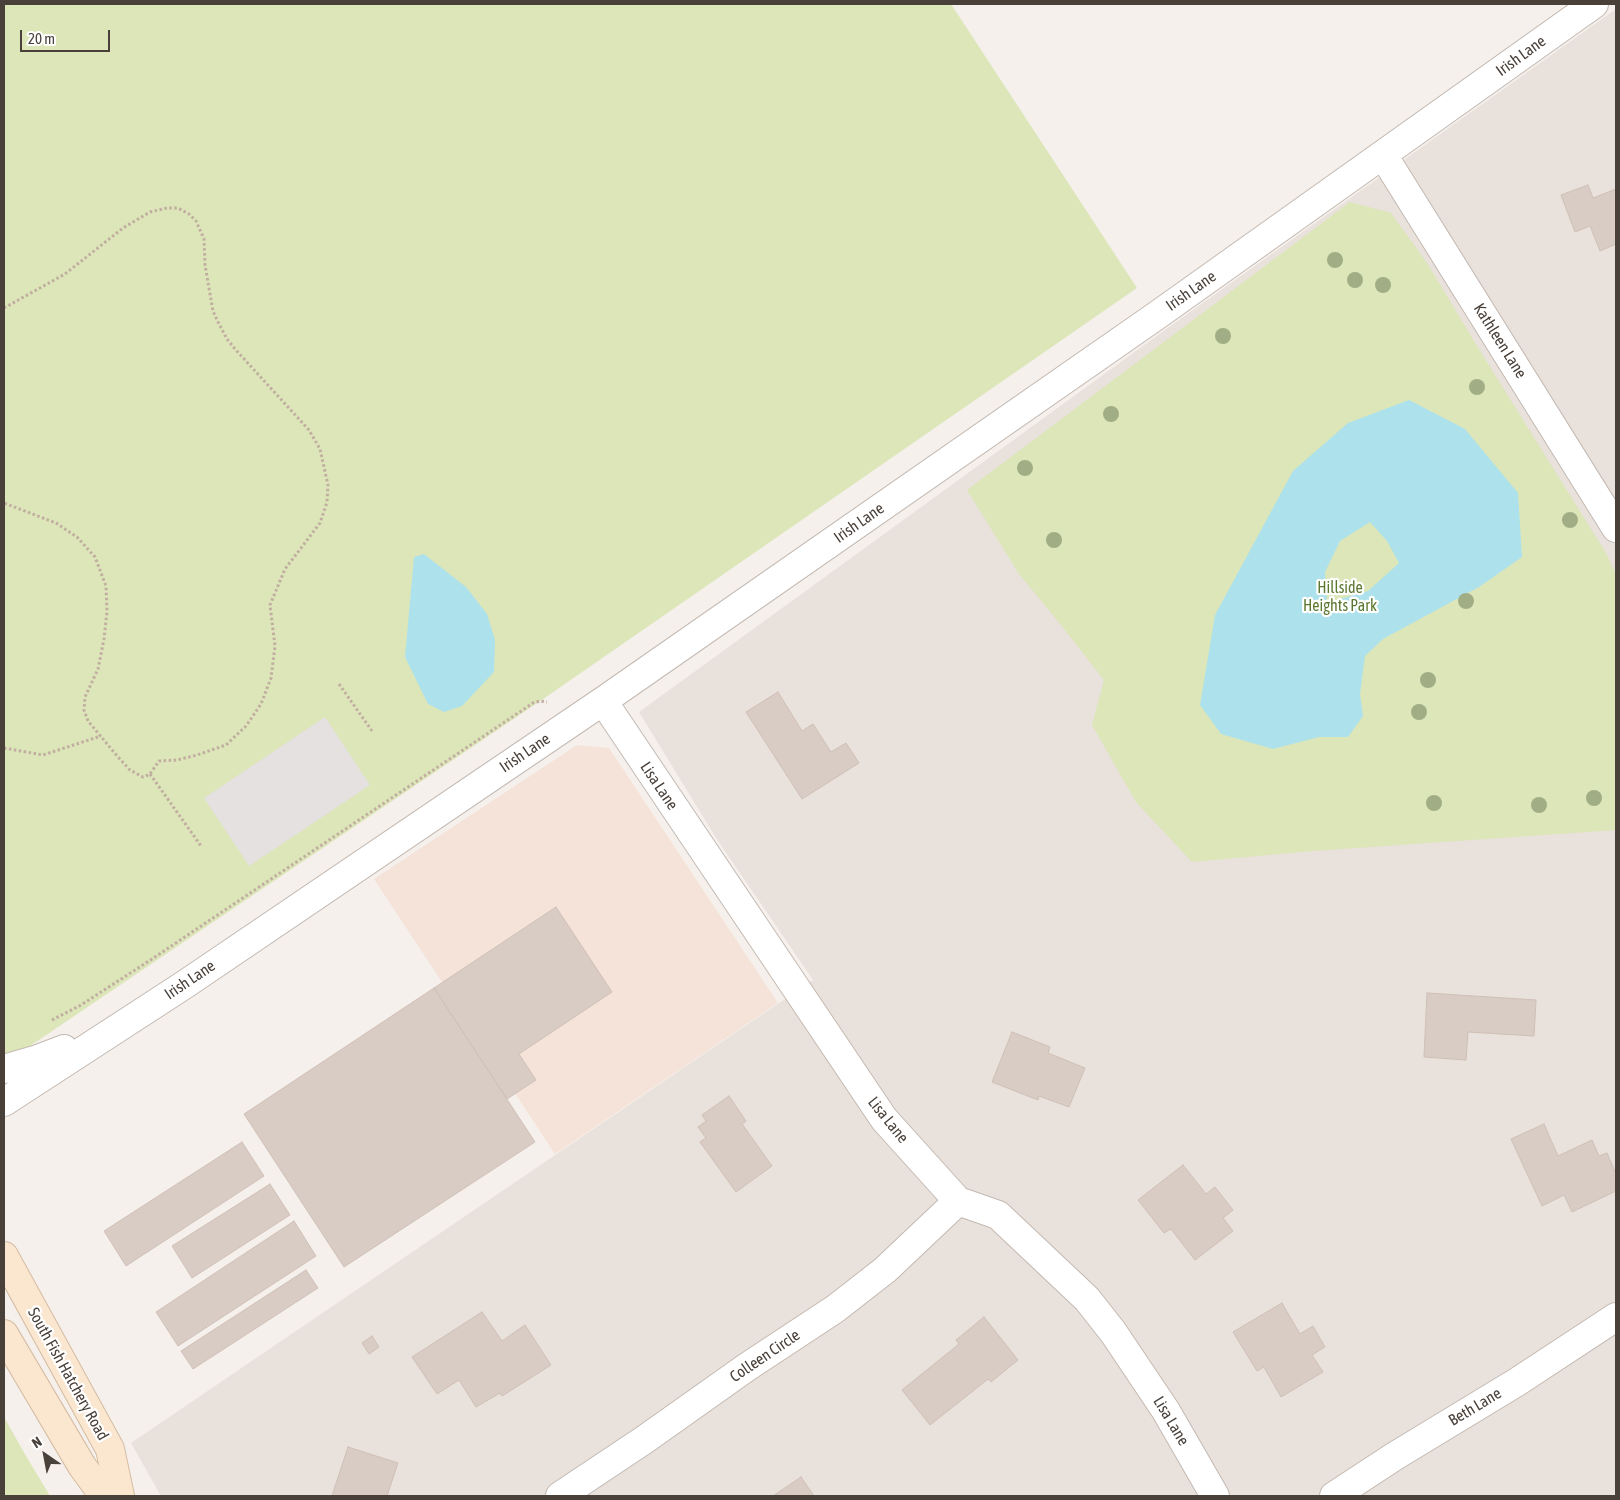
<!DOCTYPE html>
<style>
body{margin:0}
#map{position:relative;width:1620px;height:1500px;overflow:hidden;background:#f5f0ec;font-family:"Asap Condensed",sans-serif}
canvas{display:block}
.frame{position:absolute;inset:0;border:5px solid #49403a;pointer-events:none}
.north{position:absolute;left:20px;top:1430px;width:50px;height:50px;-webkit-text-stroke:4px #fff;paint-order:stroke;rotate:327deg;font-size:14px;font-weight:700;line-height:20px;text-align:center;color:#49403a}
.north::after{content:'';display:block;margin:auto;width:18px;height:22px;background:#49403a;clip-path:polygon(50% 0,100% 100%,50% 72%,0 100%)}
.scale{position:absolute;left:20px;top:30px;width:90px;height:22px;box-sizing:border-box;border:2px solid #49403a;border-top:0;padding-left:6px;font-size:15px;line-height:18px;white-space:nowrap;color:#49403a;-webkit-text-stroke:4px #fff;paint-order:stroke}
</style>
<div id="map">
<canvas width="1620" height="1500"></canvas>
<div class="frame"></div>
<div class="north">N</div>
<div class="scale">20 m</div>
</div>
<script>
const g = document.querySelector('canvas').getContext('2d');
g.lineJoin = 'round';
function fill(path, color) {
  g.fillStyle = color;
  g.fill(path, 'evenodd');
}
function poly(rows) {
  const path = new Path2D();
  for (const r of rows) {
    path.moveTo(r[0], r[1]);
    for (let i = 2; i < r.length; i += 2) path.lineTo(r[i], r[i + 1]);
  }
  return path;
}
function strokePath(path, color, width, dash) {
  g.strokeStyle = color;
  g.lineWidth = width;
  g.lineCap = dash ? 'butt' : 'round';
  g.setLineDash(dash || []);
  g.stroke(path);
}
function write(font, color, halo, rows, align = 'center') {
  g.font = font + ' "Asap Condensed",sans-serif';
  g.lineWidth = 4.5;
  g.setLineDash([]);
  g.textBaseline = 'middle';
  g.strokeStyle = halo;
  g.fillStyle = color;
  for (const [text, x, y, turn = 0] of rows) {
    g.save();
    g.translate(x, y);
    g.rotate((+turn || 0) * Math.PI / 180);
    g.textAlign = isNaN(turn) ? turn : align;
    if (halo) g.strokeText(text, 0, 0);
    g.fillText(text, 0, 0);
    g.restore();
  }
}
fill(poly([
 [1616,9,1616,1496,161,1496,131,1443,813,980,716,838,639,712,1169,327]
]), '#e9e1db');
fill(poly([
 [577,745,609,748,778,1003,555,1154,374,879]
]), '#f5e3d9');
fill(poly([
 [4,4,951,4,1137,288,546,697,27,1048,4,1055],
 [1350,202,1391,213,1427,263,1477,346,1606,553,1616,575,1616,830,1313,851,1192,862,1136,802,1092,725,1104,680,1061,625,1019,574,967,490],
 [4,1417,26,1456,50,1496,4,1496]
]), '#dce6b8');
fill(poly([
 [325,717,370,785,249,866,204,798]
]), '#e4e1e0');
fill(poly([
 [1409,400,1465,429,1518,493,1522,557,1479,587,1383,639,1365,656,1360,694,1363,716,1348,737,1319,737,1273,749,1221,734,1200,705,1215,615,1293,471,1348,423],
 [1370,522,1387,541,1399,563,1368,591,1327,603,1325,572,1340,541],
 [424,554,466,587,487,614,495,640,494,672,462,706,444,712,428,704,405,657,414,557]
]), '#ade2ed');
const building = poly([
 [1588,185,1593,198,1616,189,1616,246,1616,244,1600,251,1590,226,1575,232,1561,195,1588,185],
 [778,692,802,731,813,724,831,752,846,743,859,763,802,799,746,712,778,692],
 [556,907,612,992,519,1054,536,1080,507,1099,434,988,556,907],
 [434,988,535,1142,344,1267,244,1114,434,988],
 [1427,993,1536,1000,1534,1036,1468,1032,1466,1060,1424,1057,1427,993],
 [1012,1032,1050,1047,1048,1053,1085,1068,1069,1107,1039,1096,1038,1100,992,1082,1012,1032],
 [729,1096,746,1121,742,1124,772,1166,736,1192,700,1142,706,1138,698,1127,706,1121,702,1115,729,1096],
 [1544,1124,1558,1156,1592,1140,1599,1156,1607,1153,1616,1174,1616,1191,1572,1212,1564,1195,1542,1206,1511,1139,1544,1124],
 [242,1142,264,1176,126,1266,104,1231,242,1142],
 [1183,1165,1206,1194,1215,1187,1233,1210,1223,1218,1233,1231,1195,1260,1171,1229,1164,1233,1138,1200,1183,1165],
 [270,1184,290,1215,192,1278,172,1246,270,1184],
 [294,1221,316,1256,178,1346,156,1312,294,1221],
 [306,1270,318,1288,193,1369,181,1351,306,1270],
 [1282,1303,1300,1334,1313,1326,1325,1347,1312,1355,1323,1372,1281,1397,1264,1367,1257,1371,1233,1332,1282,1303],
 [482,1312,502,1341,525,1325,551,1365,502,1396,500,1393,476,1407,459,1380,437,1394,412,1357,482,1312],
 [984,1317,1018,1360,991,1382,988,1379,930,1425,902,1390,959,1344,956,1340,984,1317],
 [372,1336,379,1347,369,1354,362,1343,372,1336],
 [348,1447,398,1463,387,1496,332,1496,348,1447],
 [801,1477,814,1496,773,1496,801,1477]
]);
fill(building, '#d9ccc5');
strokePath(building, '#d0c0b6', 1);
const minor = poly([
 [1383,155,1616,528],
 [603,701,884,1119,958,1201,998,1215,1087,1299,1113,1332,1166,1411,1215,1496],
 [4,1069,35,1060,64,1049],
 [4,1102,184,985,603,701,1156,316,1594,4],
 [560,1496,644,1440,747,1367,835,1309,885,1270,958,1201],
 [1334,1496,1395,1456,1517,1382,1616,1317]
]);
const secondary = poly([
 [4,1256,110,1449,120,1496],
 [4,1334,82,1466,104,1496]
]);
strokePath(minor, '#c3b9b2', 30);
strokePath(secondary, '#d4bba1', 30);
strokePath(poly([
 [4,308,65,274,123,228,150,212,167,208,178,208,189,214,196,221,204,239,205,265,213,311,218,322,227,339,235,349,309,430,320,449,328,485,327,502,320,523,285,569,270,605,275,646,271,678,261,704,246,726,226,745,197,755,177,760,159,761,150,774,143,777,130,770,118,757,88,721,84,710,85,697,98,669,104,639,107,612,106,586,95,557,77,537,56,523,4,503],
 [339,684,372,731],
 [4,748,43,755,101,736],
 [150,774,201,846],
 [52,1020,81,1005,152,959,533,703,540,701,547,702]
]), '#c1aea1', 3, [2.5, 2.5]);
strokePath(minor, '#fff', 28);
strokePath(secondary, '#fbe7d0', 28);
g.fillStyle = '#a1ae85';
for (const [x, y] of [
 [1335,260],
 [1355,280],
 [1383,285],
 [1223,336],
 [1477,387],
 [1111,414],
 [1025,468],
 [1570,520],
 [1054,540],
 [1466,601],
 [1428,680],
 [1419,712],
 [1594,798],
 [1434,803],
 [1539,805]
]) {
  g.beginPath();
  g.arc(x, y, 8, 0, 2 * Math.PI);
  g.fill();
}
write('16px', '#49403a', '#fff', [
 ["Irish Lane",1521,56,-36],
 ["Irish Lane",1191,291,-35],
 ["Kathleen Lane",1500,341,58],
 ["Irish Lane",859,523,-35],
 ["Irish Lane",525,753,-34],
 ["Lisa Lane",659,786,56],
 ["Irish Lane",190,980,-34],
 ["Lisa Lane",888,1120,51],
 ["Colleen Circle",765,1356,-34],
 ["South Fish Hatchery Road",68,1374,61],
 ["Beth Lane",1475,1407,-31],
 ["Lisa Lane",1171,1421,59]
]);
write('16px', '#5c7830', '#fff', [
 ["Hillside",1340,588],
 ["Heights Park",1340,606]
]);
</script>
